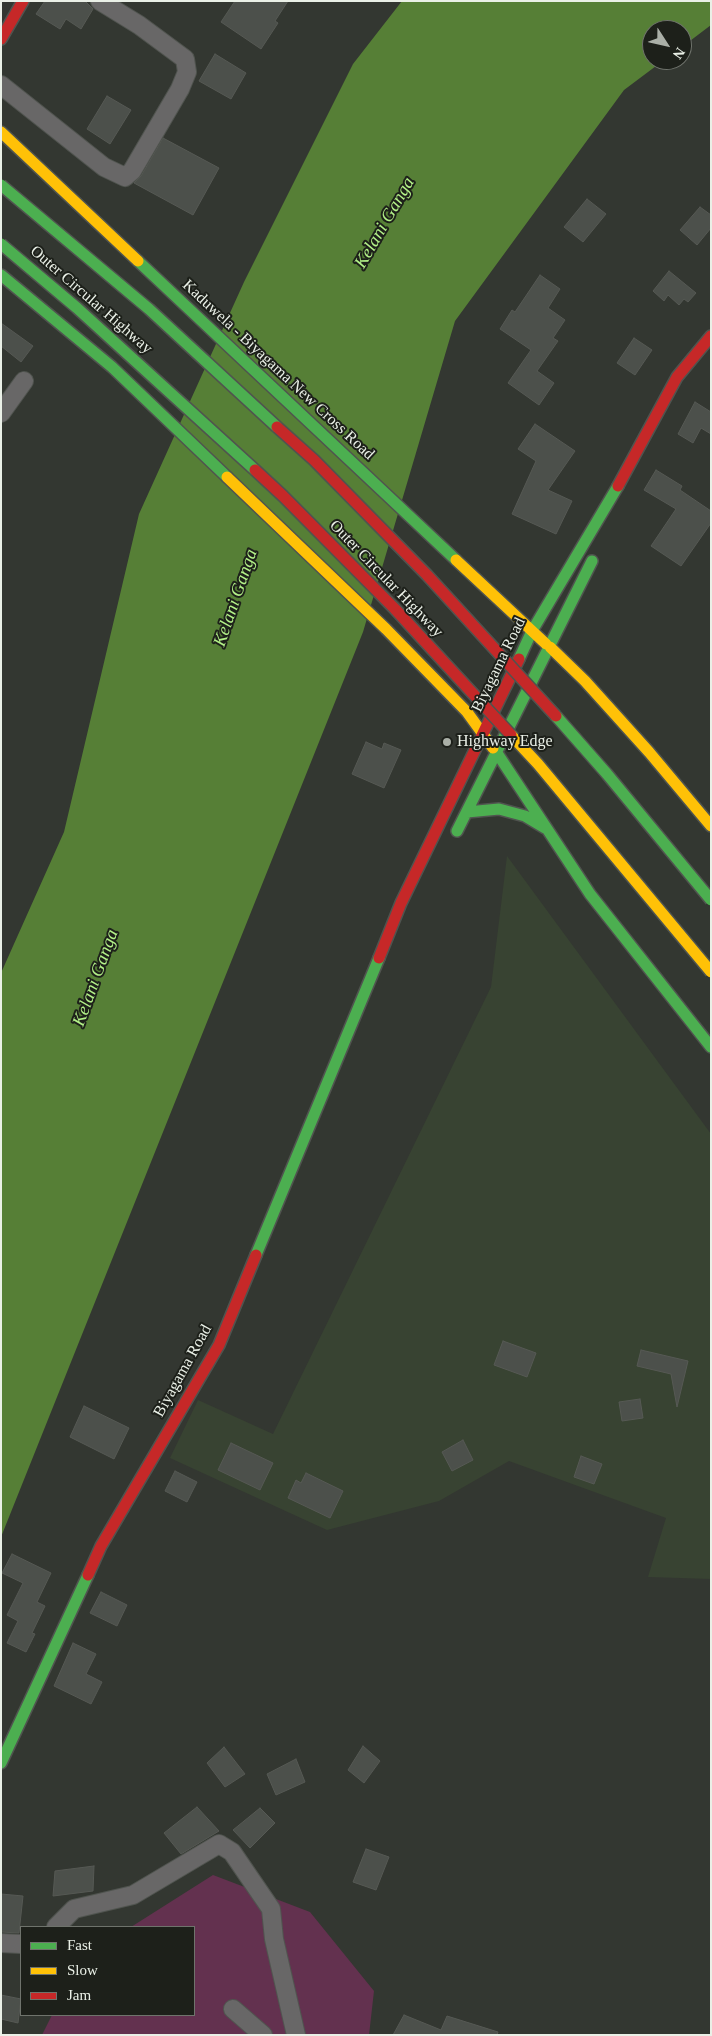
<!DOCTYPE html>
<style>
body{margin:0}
#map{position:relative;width:712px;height:2036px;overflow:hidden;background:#333731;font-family:Georgia,serif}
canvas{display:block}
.frame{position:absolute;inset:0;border:2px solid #eaf0e7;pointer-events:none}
.legend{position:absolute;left:20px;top:1926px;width:175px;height:90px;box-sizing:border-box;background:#1d201a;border:1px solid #6f736c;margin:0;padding:6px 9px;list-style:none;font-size:15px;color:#eaf0e7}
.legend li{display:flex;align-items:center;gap:10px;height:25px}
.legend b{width:25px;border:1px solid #6f736c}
.north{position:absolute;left:642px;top:20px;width:50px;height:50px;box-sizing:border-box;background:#1d201a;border:1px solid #6f736c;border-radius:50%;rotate:125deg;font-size:14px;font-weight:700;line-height:20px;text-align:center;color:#eaf0e7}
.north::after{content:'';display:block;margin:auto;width:18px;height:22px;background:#aaafa7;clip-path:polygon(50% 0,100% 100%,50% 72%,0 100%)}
</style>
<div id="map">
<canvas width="712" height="2036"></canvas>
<div class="frame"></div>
<ul class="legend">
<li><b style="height:6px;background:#4caf50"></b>Fast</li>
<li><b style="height:6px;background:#ffc107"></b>Slow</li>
<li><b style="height:6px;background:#c62828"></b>Jam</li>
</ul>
<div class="north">N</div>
</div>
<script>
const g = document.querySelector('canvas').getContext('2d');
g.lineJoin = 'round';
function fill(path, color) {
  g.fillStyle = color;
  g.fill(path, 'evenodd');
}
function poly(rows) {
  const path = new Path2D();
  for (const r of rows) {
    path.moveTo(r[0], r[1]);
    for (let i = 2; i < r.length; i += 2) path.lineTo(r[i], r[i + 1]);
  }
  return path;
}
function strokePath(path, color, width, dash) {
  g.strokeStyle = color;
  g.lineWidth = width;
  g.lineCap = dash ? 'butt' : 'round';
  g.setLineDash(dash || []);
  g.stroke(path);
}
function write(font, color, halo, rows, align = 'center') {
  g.font = font + ' Georgia,serif';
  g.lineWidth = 4;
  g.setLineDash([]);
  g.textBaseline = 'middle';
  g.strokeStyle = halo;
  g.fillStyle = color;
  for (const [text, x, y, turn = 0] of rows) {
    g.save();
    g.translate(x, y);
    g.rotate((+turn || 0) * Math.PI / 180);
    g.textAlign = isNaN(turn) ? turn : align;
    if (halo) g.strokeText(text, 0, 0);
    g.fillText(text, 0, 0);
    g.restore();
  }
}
fill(poly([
 [507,856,711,1134,711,1579,648,1577,666,1518,509,1461,439,1501,327,1530,170,1458,198,1400,273,1434,491,987]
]), '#384332');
fill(poly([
 [213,1875,310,1912,374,1991,369,2035,42,2035,52,2015,194,2015,194,1927,131,1927]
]), '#63314f');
fill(poly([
 [402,1,711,1,711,25,682,47,682,30,652,30,652,60,664,60,624,90,455,321,363,632,1,1537,1,973,64,832,139,514,244,282,353,64]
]), '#567f36');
const building = poly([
 [45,1,85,1,93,9,81,29,66,19,60,29,36,14,45,1],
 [235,1,288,1,275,21,278,23,261,49,221,22,235,1],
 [215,54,246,73,231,99,199,81,215,54],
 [107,96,131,110,110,144,87,129,107,96],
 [163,138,219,168,193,215,134,183,141,176,163,138],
 [587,199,606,214,583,242,564,227,587,199],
 [700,207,711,215,711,228,697,245,680,230,700,207],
 [669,271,696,293,688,302,684,299,679,305,668,295,664,301,653,291,669,271],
 [540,275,560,289,548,308,565,320,553,338,558,341,537,371,554,383,539,405,508,383,531,350,500,329,512,310,515,312,540,275],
 [1,323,33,346,21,362,1,346,1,323],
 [634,338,652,350,635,375,617,363,634,338],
 [695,402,711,412,711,434,701,428,693,443,678,434,695,402],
 [535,424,575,451,548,490,572,501,556,534,512,514,536,461,518,449,535,424],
 [656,470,682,486,680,490,711,511,711,523,681,566,651,546,676,509,644,490,656,470],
 [366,742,382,749,384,743,401,750,384,788,352,774,366,742],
 [503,1341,536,1353,527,1377,494,1365,503,1341],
 [641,1350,688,1361,677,1407,671,1374,637,1366,641,1350],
 [640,1399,643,1418,622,1421,619,1402,640,1399],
 [84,1406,129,1428,114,1459,70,1437,84,1406],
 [463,1440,473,1460,452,1471,442,1452,463,1440],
 [231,1443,273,1463,260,1490,218,1470,231,1443],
 [581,1456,602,1464,594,1484,574,1477,581,1456],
 [175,1471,197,1482,187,1502,165,1491,175,1471],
 [306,1473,343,1491,330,1518,288,1498,296,1480,301,1483,306,1473],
 [12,1554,51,1573,37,1602,45,1606,32,1633,35,1634,26,1652,7,1643,18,1621,7,1615,23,1583,2,1573,12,1554],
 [101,1592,127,1605,117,1626,90,1613,101,1592],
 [73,1643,96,1654,86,1674,102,1682,91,1704,54,1686,73,1643],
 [363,1746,380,1761,364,1783,348,1770,363,1746],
 [224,1747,245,1774,225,1787,207,1763,224,1747],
 [296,1759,305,1782,276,1795,267,1774,296,1759],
 [197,1807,219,1831,181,1854,164,1833,197,1807],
 [260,1808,275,1823,250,1848,233,1830,260,1808],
 [366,1849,389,1857,376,1890,353,1882,366,1849],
 [94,1866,93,1891,53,1896,55,1871,94,1866],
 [1,1894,23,1896,19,1933,1,1932,1,1894],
 [1,1995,21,1999,18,2023,1,2019,1,1995],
 [404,2015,441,2030,447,2016,498,2032,497,2035,393,2035,404,2015]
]);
fill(building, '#4c504b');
strokePath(building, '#565954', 1);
const street = poly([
 [1,85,104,167,125,177,132,171,180,89,187,72,185,59,139,25,100,1],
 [1,413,24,381],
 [56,1927,74,1909,133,1895,219,1844,232,1852,271,1909,274,1939,296,2035],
 [1,1943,21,1944],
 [233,2009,263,2035]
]);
const fast = poly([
 [138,261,456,560],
 [1,275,112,367,227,477],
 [519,659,532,631,618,486],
 [497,753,590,894,711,1047],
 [467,812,499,809,525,816,545,828],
 [457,831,592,561],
 [256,1255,379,958],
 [1,1763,88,1575]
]);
const slow = poly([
 [1,132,138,261],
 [227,477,386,629,467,712,493,748],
 [456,560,546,644],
 [550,647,585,681,649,752,711,826]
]);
const jam = poly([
 [1,39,23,1],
 [618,486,677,377,711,336],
 [379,958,401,903,519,659],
 [88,1575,101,1546,219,1345,256,1255]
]);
strokePath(street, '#50544f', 20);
strokePath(fast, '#50544f', 14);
strokePath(slow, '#50544f', 14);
strokePath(jam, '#50544f', 14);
strokePath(street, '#686767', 18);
strokePath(fast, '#4caf50', 11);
strokePath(slow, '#ffc107', 11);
strokePath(jam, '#c62828', 11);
const fastBridge = poly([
 [1,185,149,309,277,427],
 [1,244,77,308,255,470],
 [556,716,607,774,711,900]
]);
const slowBridge = poly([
 [511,735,538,764,711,972]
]);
const jamBridge = poly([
 [277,427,314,460,427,575,556,716],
 [255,470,283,496,395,609,511,735]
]);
strokePath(fastBridge, '#50544f', 14, []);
strokePath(slowBridge, '#50544f', 14, []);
strokePath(jamBridge, '#50544f', 14, []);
strokePath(fastBridge, '#4caf50', 11);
strokePath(slowBridge, '#ffc107', 11);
strokePath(jamBridge, '#c62828', 11);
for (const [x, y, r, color] of [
 [447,742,5,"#aaafa7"]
]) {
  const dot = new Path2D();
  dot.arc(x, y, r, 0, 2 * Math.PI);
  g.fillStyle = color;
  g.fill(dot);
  strokePath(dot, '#1d201a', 2);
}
write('16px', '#eaf0e7', '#1d201a', [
 ["Outer Circular Highway",91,300,41],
 ["Kaduwela - Biyagama New Cross Road",278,370,43],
 ["Outer Circular Highway",386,579,46],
 ["Biyagama Road",499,665,-64],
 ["Biyagama Road",183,1371,-61]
]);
write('16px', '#eaf0e7', '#1d201a', [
 ["Highway Edge",457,742]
], 'left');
write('italic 18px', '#b3f188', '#1d201a', [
 ["Kelani Ganga",385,223,-60],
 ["Kelani Ganga",236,598,-71],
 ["Kelani Ganga",96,978,-70]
]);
</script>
